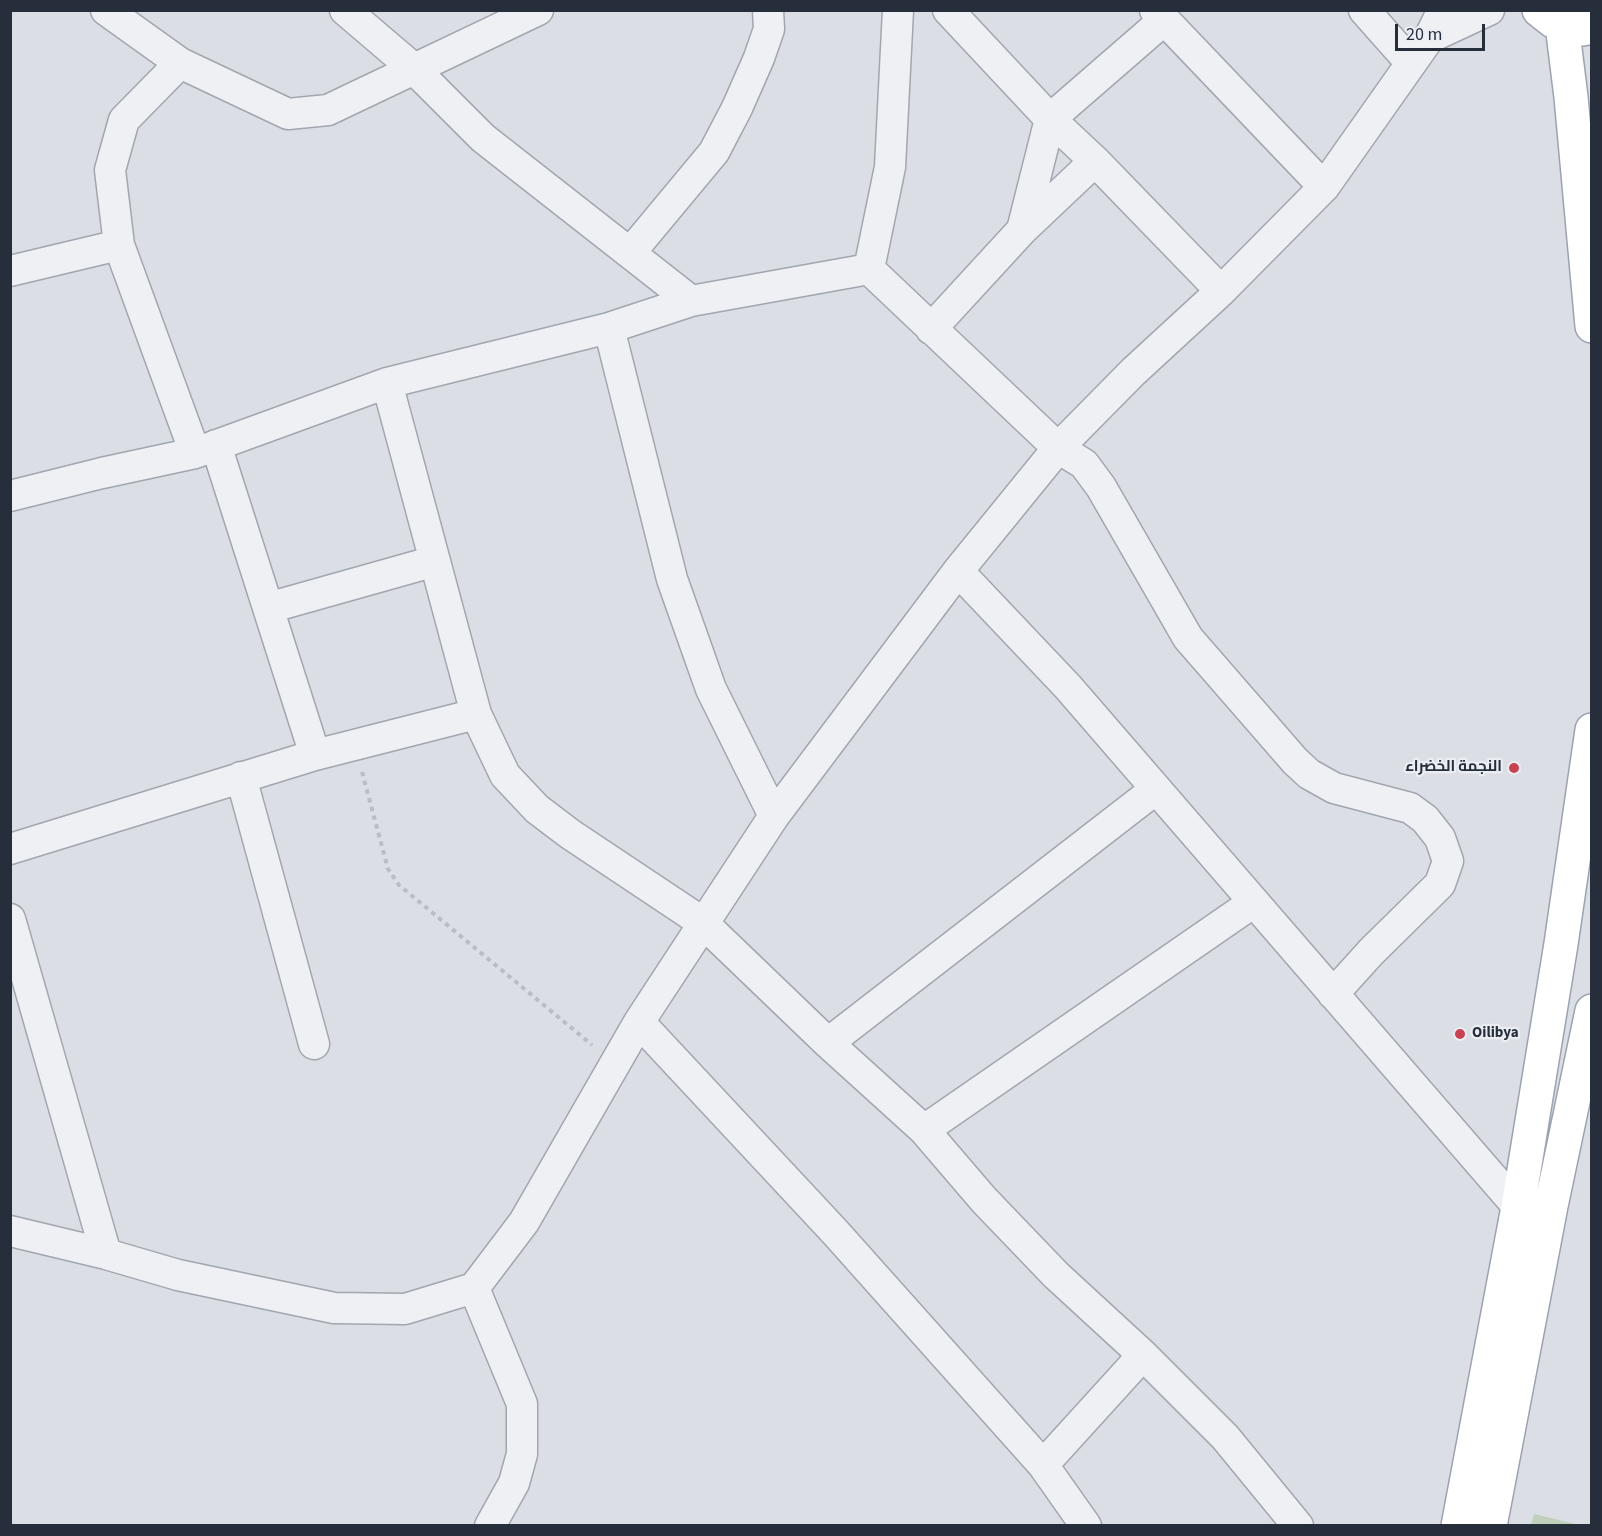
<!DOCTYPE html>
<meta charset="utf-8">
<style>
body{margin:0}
#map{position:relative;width:1602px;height:1536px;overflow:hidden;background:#dbdfe5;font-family:"Source Sans 3",sans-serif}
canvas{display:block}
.frame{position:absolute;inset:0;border:12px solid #262d3b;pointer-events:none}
.scale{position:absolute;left:1395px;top:24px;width:90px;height:27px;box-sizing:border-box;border:3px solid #262d3b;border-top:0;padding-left:8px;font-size:18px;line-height:21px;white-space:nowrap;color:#262d3b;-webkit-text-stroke:4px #eaeef3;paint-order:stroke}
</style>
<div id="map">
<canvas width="1602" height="1536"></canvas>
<div class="frame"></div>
<div class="scale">20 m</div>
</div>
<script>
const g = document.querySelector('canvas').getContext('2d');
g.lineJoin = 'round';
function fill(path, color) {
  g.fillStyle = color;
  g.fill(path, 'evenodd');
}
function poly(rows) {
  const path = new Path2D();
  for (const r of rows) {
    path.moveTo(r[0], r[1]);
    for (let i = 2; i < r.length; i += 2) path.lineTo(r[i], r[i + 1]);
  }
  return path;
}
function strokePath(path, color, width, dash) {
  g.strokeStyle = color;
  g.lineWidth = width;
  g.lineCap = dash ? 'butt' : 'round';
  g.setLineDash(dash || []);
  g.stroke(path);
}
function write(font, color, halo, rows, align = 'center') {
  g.font = font + ' "Source Sans 3",Cairo,sans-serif';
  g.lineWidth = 4.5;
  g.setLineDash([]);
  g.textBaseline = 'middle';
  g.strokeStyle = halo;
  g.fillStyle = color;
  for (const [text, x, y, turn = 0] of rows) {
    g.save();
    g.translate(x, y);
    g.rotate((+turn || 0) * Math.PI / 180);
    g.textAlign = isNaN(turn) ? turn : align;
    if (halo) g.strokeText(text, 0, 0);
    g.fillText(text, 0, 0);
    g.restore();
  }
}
fill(poly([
 [1534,1514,1580,1525,1531,1525]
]), '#c1cfbd');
const street = poly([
 [106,10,180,63,288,114,328,110,538,10],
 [345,10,413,68,483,138,691,301],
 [948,10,1050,119,1095,161,1221,291],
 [1155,10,1324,187],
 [1364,10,1411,63],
 [1429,38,1489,10],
 [180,63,124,120,110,170,119,245,195,453],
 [1022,230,1050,119,1164,20],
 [630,253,714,152,737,108,759,58,769,29,768,10],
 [869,269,890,167,898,10],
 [10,271,119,245],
 [609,328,672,579,711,689,774,816],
 [931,329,1022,230,1095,161],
 [387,383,476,714,505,775,537,809,570,834,702,922,828,1043,924,1130,984,1200,1056,1275,1143,1355,1225,1437,1298,1526],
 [216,445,315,755],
 [10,496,102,473,195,453,387,383,609,328,691,301,869,269,1058,448,1084,464,1101,487,1188,638,1295,761,1309,774,1334,788,1410,808,1425,819,1440,838,1448,861,1440,884,1371,952,1333,994],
 [958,571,1068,687,1518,1207],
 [268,608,435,561],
 [241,777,314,1044],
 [10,849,315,755,476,714],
 [10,919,106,1254],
 [639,1022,835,1232,1043,1465,1086,1526],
 [828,1043,1156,789],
 [924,1130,1254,902],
 [10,1231,106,1254,178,1275,334,1308,405,1309,474,1288,524,1222,639,1022,774,816,958,571,1058,448,1133,372,1221,291,1324,187,1429,38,1443,10],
 [474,1288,522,1404,522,1454,514,1483,490,1526],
 [1043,1465,1143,1355]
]);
const primary = poly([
 [1539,10,1553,21,1562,25,1582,29,1592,27],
 [1562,25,1571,97,1592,326],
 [1458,1526,1518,1207,1561,944,1592,730],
 [1490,1526,1551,1206,1592,1011]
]);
strokePath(street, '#a1a6af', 33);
strokePath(primary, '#9ba3b0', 36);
strokePath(poly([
 [362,772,388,869,399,885,592,1045]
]), '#babdc4', 4, [4.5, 4.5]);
strokePath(street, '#eef0f4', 30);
strokePath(primary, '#fff', 33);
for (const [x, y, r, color] of [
 [1514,768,6,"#c84251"],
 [1460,1034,6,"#c84251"]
]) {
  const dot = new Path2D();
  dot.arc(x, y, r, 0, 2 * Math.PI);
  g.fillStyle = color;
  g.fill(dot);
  strokePath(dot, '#eaeef3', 2);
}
write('bold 15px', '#262d3b', '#eaeef3', [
 ["النجمة الخضراء",1502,768],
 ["Oilibya",1472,1034,"left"]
], 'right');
</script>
